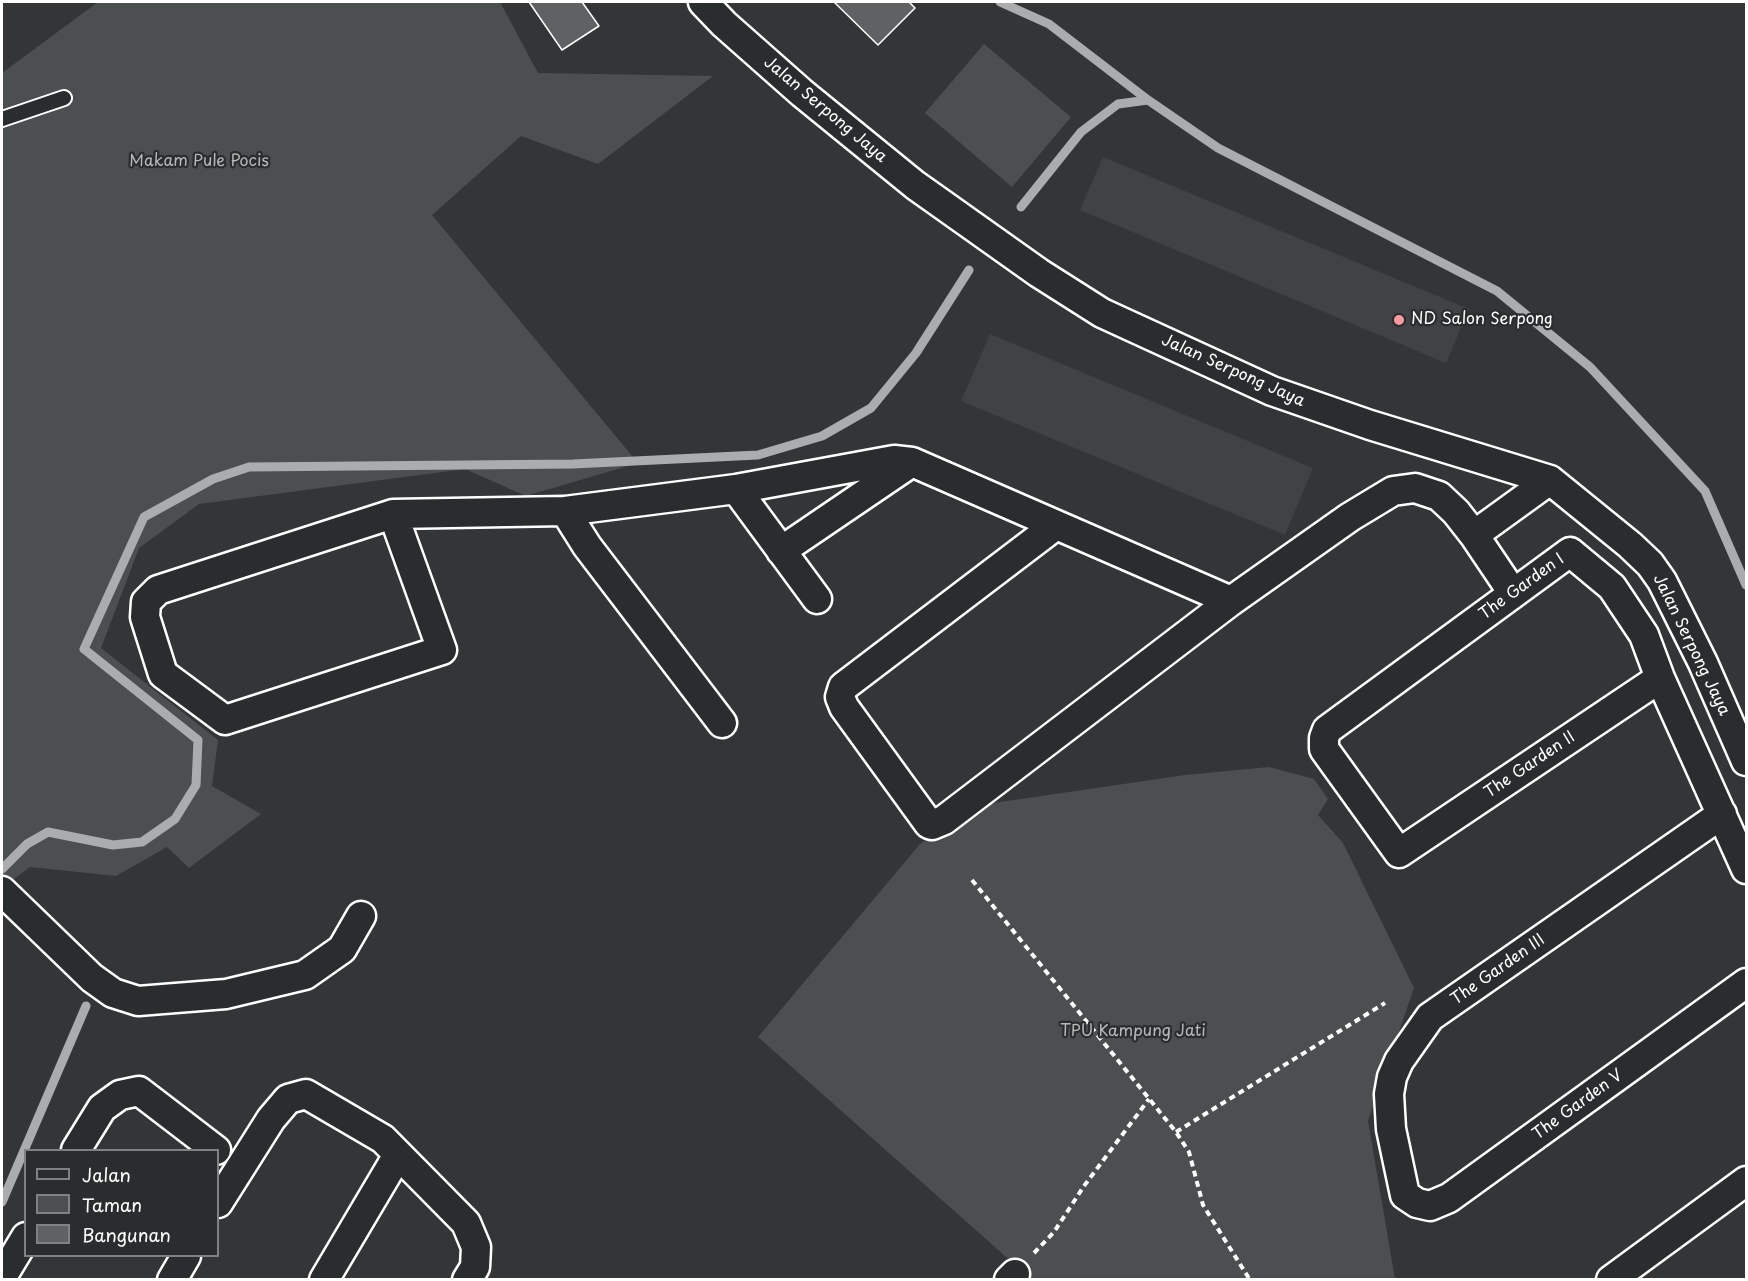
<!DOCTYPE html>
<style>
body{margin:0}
#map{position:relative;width:1748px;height:1281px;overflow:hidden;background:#333536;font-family:"Playpen Sans",sans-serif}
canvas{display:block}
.frame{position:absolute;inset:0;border:3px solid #fff;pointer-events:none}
.legend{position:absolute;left:24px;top:1149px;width:195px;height:108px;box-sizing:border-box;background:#2a2d2e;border:2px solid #7f8182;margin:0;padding:8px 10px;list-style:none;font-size:18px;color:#fff}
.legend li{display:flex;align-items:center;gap:12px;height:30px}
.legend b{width:30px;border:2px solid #7f8182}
</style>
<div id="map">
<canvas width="1748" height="1281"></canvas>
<div class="frame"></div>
<ul class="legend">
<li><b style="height:8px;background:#2a2d2e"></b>Jalan</li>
<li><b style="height:16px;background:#4c4f50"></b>Taman</li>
<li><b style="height:16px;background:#5f6162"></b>Bangunan</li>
</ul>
</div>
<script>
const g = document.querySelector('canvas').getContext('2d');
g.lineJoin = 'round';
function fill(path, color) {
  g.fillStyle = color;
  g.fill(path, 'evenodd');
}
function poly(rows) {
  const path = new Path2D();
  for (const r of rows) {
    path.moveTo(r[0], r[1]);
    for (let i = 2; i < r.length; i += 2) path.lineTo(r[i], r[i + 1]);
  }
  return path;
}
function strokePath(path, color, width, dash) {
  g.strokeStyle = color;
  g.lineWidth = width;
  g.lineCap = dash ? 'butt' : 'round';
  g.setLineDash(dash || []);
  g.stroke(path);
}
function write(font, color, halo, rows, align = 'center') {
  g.font = font + ' "Playpen Sans",sans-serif';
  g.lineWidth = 4.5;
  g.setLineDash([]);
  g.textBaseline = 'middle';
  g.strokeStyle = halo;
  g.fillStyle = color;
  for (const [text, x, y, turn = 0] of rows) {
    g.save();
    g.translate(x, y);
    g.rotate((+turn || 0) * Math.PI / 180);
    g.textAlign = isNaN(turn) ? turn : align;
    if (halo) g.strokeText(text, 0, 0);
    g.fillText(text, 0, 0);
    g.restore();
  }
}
fill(poly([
 [1103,157,1469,309,1446,363,1080,210],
 [990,334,1313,468,1285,535,961,401]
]), '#404243');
fill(poly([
 [98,2,500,2,538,73,713,76,598,164,521,136,432,215,638,463,526,496,465,469,199,504,139,548,101,648,218,740,212,786,261,814,189,868,167,847,116,876,30,867,2,888,2,73],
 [984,44,1071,117,1012,187,925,113],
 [1269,767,1314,779,1328,799,1318,815,1343,843,1414,988,1368,1121,1395,1279,1031,1279,758,1037,920,844,973,806,1185,775]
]), '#4c4f50');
strokePath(poly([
 [1000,2,1049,24,1148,100,1218,148,1497,291,1590,367,1705,491,1746,585],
 [1021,207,1081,132,1118,104,1148,100],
 [2,869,27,844,48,832,113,845,142,842,175,819,196,785,198,740,84,649,144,517,213,479,249,467,573,464,758,455,822,436,871,408,916,353,969,270],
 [2,1202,86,1006]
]), '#abacad', 9);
const building = poly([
 [529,2,582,2,599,26,562,50,529,2],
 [834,2,909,2,915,8,878,45,834,2]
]);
fill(building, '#5f6162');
strokePath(building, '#fff', 1.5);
const service = poly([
 [2,119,64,98]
]);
const minor = poly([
 [703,2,724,24,802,93,915,185,1039,273,1102,313,1272,391,1370,425,1550,480,1630,545,1650,564,1662,581,1703,663,1746,761],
 [736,489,817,599],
 [565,511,587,546,722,723],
 [393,514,442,650,225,720,163,674,145,617,146,602,158,590,393,514,565,511,736,489,894,460,912,462,1231,601],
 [1056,525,843,687,840,697,844,707,929,824,932,825,944,820,1231,601,1350,517,1393,491,1415,488,1439,496,1456,512,1474,535,1513,593],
 [1474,535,1550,480],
 [781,551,912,462],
 [1660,678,1399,853,1324,749,1324,738,1327,730,1570,552,1612,587,1644,635,1660,678,1746,869],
 [1722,814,1430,1017,1399,1061,1392,1077,1389,1094,1391,1129,1405,1195,1417,1203,1430,1206,1449,1198,1746,983],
 [2,891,92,978,113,993,138,1001,226,994,305,975,342,949,361,916],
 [76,1150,102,1108,120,1095,139,1091,216,1150],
 [218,1203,271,1119,288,1099,306,1094,383,1139,466,1223,476,1247,475,1267,467,1280],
 [2,1277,26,1237],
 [172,1280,186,1256],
 [324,1280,398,1155],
 [1009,1280,1015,1274],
 [1611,1280,1746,1181]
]);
strokePath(service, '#fff', 18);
strokePath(minor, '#fff', 33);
strokePath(poly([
 [972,880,1176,1132,1189,1152,1203,1205,1250,1280],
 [1176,1132,1385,1003],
 [1034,1253,1054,1232,1084,1186,1149,1099]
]), '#fff', 4, [6, 4.5]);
strokePath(service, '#2a2d2e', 14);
strokePath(minor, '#2a2d2e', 28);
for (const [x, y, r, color] of [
 [1399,320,6,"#ff9aa2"]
]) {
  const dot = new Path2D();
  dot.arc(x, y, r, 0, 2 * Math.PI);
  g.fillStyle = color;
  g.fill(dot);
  strokePath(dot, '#2a2d2e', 2);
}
write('16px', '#fff', '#2a2d2e', [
 ["Jalan Serpong Jaya",825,110,40],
 ["Jalan Serpong Jaya",1233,371,24],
 ["The Garden I",1522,587,-36],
 ["Jalan Serpong Jaya",1691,645,64],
 ["The Garden II",1530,765,-34],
 ["The Garden III",1498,970,-35],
 ["The Garden V",1578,1105,-36]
]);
write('16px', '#b7b9b9', '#2a2d2e', [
 ["Makam Pule Pocis",199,162],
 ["TPU Kampung Jati",1133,1032]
]);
write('16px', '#fff', '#2a2d2e', [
 ["ND Salon Serpong",1411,320]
], 'left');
</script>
